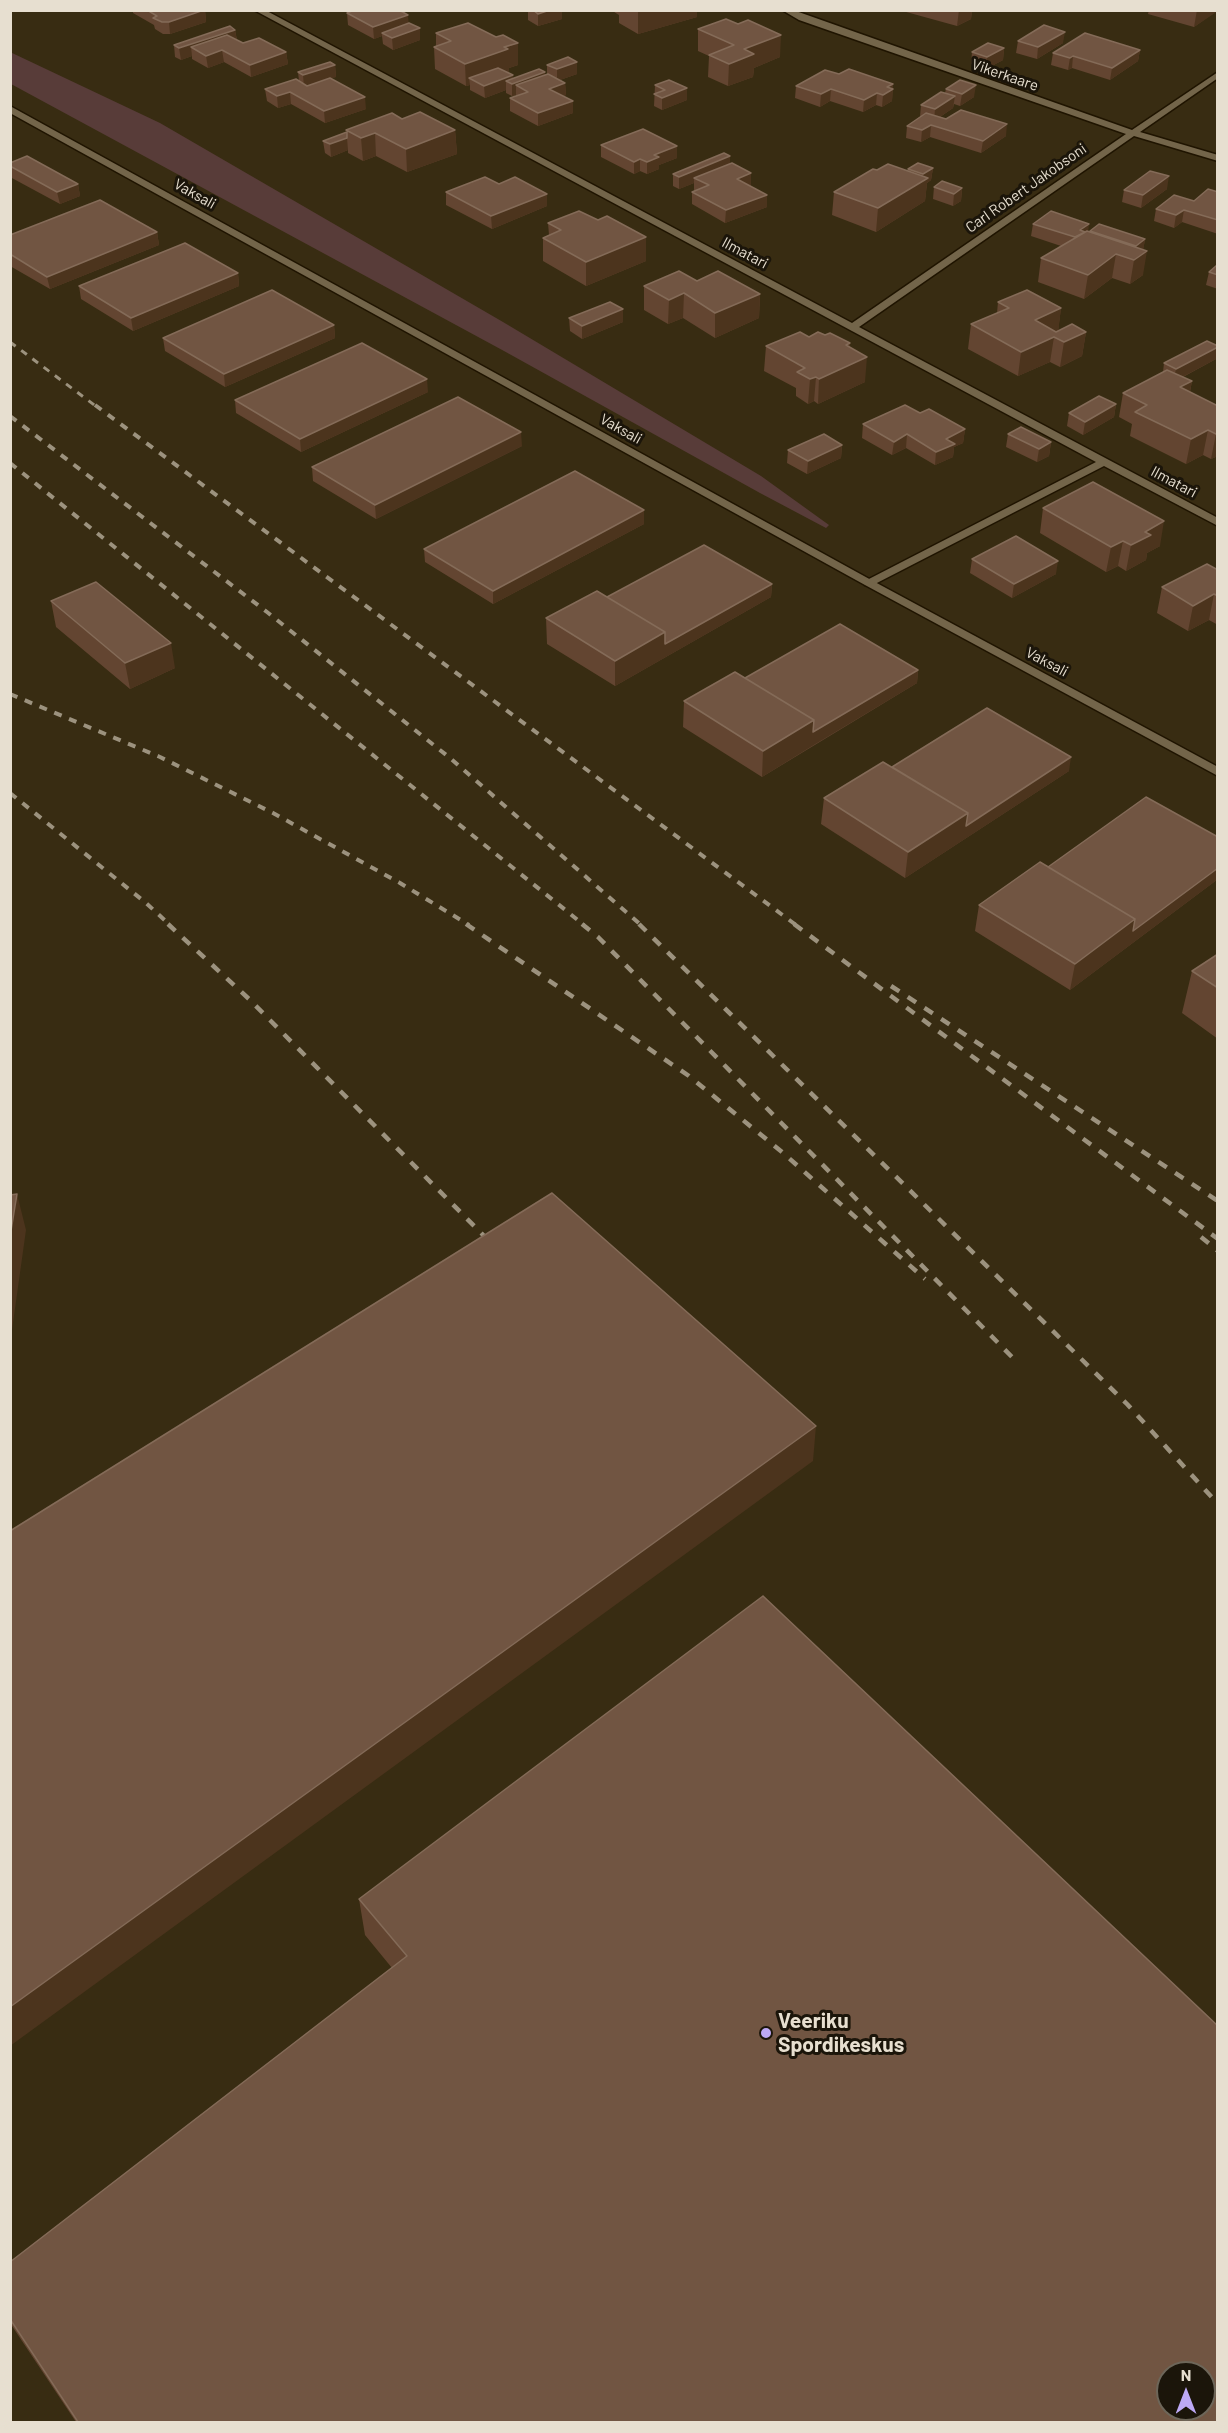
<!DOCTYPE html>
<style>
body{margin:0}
#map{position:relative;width:1228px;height:2433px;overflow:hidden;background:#382c12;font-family:Barlow,sans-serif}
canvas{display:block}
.frame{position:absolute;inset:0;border:12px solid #e7dfd0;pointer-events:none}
.north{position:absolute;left:1156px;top:2361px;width:60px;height:60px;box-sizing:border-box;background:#1b150a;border:2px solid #6d6659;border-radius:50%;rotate:0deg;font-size:16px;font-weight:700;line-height:24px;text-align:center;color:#e7dfd0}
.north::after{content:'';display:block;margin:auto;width:21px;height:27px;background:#bda9f5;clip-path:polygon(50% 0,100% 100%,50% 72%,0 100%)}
</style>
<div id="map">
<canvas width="1228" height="2433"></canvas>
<div class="frame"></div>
<div class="north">N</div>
</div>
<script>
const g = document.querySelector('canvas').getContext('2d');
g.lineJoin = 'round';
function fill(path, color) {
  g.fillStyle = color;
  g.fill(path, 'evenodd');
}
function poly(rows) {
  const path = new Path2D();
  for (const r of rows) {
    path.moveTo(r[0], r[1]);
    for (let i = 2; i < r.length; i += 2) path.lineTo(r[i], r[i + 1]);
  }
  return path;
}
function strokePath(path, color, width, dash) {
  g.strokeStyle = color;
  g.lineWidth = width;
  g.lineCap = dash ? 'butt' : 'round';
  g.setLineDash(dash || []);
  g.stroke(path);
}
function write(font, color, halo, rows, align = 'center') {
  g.font = font + ' Barlow,sans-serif';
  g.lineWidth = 6;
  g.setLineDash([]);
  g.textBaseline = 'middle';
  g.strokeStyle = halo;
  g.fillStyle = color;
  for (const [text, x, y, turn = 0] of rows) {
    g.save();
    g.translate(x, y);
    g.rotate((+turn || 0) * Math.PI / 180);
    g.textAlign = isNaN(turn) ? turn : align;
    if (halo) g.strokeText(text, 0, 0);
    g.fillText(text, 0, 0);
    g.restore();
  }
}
fill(poly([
 [10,52,160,123,503,322,761,476,829,525,826,528,760,493,504,351,11,84]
]), '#583c39');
const street = poly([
 [254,10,265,10,852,323,1126,134,799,20,782,10,793,10,1132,130,1218,72,1218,78,1140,132,1218,155,1218,161,1134,136,859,327,1218,518,1218,526,1104,466,873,585,865,585,865,581,1096,462,254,10]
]);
const secondary = poly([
 [10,106,873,581,1218,767,1218,776,865,585,10,113,10,106]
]);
strokePath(street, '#1f1400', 3);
strokePath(secondary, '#1f1400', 3);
fill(street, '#73654a');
fill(secondary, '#73654a');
strokePath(poly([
 [10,342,97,407]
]), '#9c927e', 3, [7, 7]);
strokePath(poly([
 [95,405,796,925],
 [10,416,267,612,450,758,641,925],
 [10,463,584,925],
 [10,694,160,757,273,813,400,883,469,925],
 [10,793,146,903,170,925]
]), '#9c927e', 4, [8, 8]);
strokePath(poly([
 [168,924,249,999,496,1248],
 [466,924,689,1076,782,1152,925,1279],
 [582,924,598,937,1014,1359],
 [639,924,1127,1404,1218,1504],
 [794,924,1218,1239],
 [891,986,1218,1201],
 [1201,1237,1218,1251]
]), '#9c927e', 4.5, [10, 10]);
fill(poly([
 [133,10,205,10,206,22,170,34,163,34,155,29,154,25,133,13],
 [351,10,401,10,400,11,408,15,408,24,420,40,393,50,383,44,382,36,374,39,348,25,347,13,351,11],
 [528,10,562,10,562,19,538,26,528,20],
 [611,10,697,10,697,17,638,34,619,23,619,15],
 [899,10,972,10,971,19,957,26],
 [1149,10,1218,10,1194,27,1148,14],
 [698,29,780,57,754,68,753,77,728,86,708,77,709,56,698,51],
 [235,30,237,40,243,43,286,52,288,64,251,77,224,62,208,68,192,59,192,56,181,60,175,57,174,45],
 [436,33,496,37,518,43,518,65,509,68,509,72,507,72,513,75,513,78,545,72,545,75,547,74,547,65,577,62,577,74,560,80,565,83,566,95,563,96,573,113,538,126,510,111,510,98,516,96,516,95,512,96,506,93,506,90,485,98,470,90,470,85,466,86,435,69,434,47,436,46],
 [1018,41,1063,43,1037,59,1016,53],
 [1004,48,1003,60,986,69,971,64,972,52],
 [1140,50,1138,61,1110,80,1072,68,1068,70,1051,65,1053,53],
 [335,65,336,77,331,78,366,109,325,123,291,104,278,108,267,101,265,89,299,81,298,72],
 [839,74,893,84,892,101,882,107,876,105,863,112,830,101,820,107,795,98,796,86],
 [655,85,687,88,687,100,662,110,654,106],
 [946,89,974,97,960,106,954,104,953,108,940,117,1006,136,981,153,930,137,921,142,906,138,907,126,920,117,921,105,945,93],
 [402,119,455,130,457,154,407,172,376,156,363,161,348,153,348,150,331,157,325,153,323,141,347,132,346,130],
 [601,145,677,158,659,165,659,169,647,174,640,171,634,174,601,157],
 [730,156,730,164,751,173,750,186,767,195,767,207,725,223,692,204,692,192,695,191,694,190,694,183,679,189,673,186,673,174],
 [10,163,78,184,80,196,60,204,10,177],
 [933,168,931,180,927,183,925,201,876,232,832,215,834,192,877,170,908,171,908,169],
 [499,184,547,194,547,206,492,229,446,205,446,192],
 [934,187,962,188,961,201,953,206,933,199],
 [1167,189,1141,208,1122,202,1124,190],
 [1218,192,1218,234,1182,222,1174,228,1154,221,1156,209,1194,201],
 [548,223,646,261,586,286,543,261,543,238,549,235],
 [1033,224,1145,239,1143,250,1143,275,1130,284,1112,278,1084,299,1038,282,1041,258,1061,246,1031,236],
 [157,232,159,245,50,289,10,266,10,235],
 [1218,265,1218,289,1206,285,1209,272],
 [238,273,239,286,133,331,81,299,79,286],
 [697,281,760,294,759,318,715,338,683,318,668,324,644,310,644,286],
 [998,302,1061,308,1058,331,1086,332,1082,356,1060,367,1050,362,1018,376,968,349,971,324,997,313],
 [569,318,623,322,582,339,570,331],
 [334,325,335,338,225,387,165,351,163,338],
 [825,335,850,343,849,348,865,382,818,404,814,401,808,404,796,396,796,388,764,371,766,346,809,337],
 [1218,346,1216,359,1183,377,1192,381,1190,392,1218,406,1218,456,1211,459,1203,455,1186,464,1130,436,1132,424,1119,417,1123,393,1163,372,1164,363],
 [428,392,301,452,236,413,235,400],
 [1116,404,1114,417,1083,435,1067,426,1069,413],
 [920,413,965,429,963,443,954,447,953,457,935,465,906,448,892,455,862,438,863,424],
 [1008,434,1051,442,1049,456,1037,462,1006,447],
 [842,445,841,458,807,474,787,463,788,450],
 [522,446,376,519,313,481,312,467],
 [1043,508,1160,546,1147,553,1146,560,1126,571,1118,566,1106,572,1040,533],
 [644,510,644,524,493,604,425,562,424,549],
 [972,559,1056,574,1012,598,970,573],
 [1218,570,1218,625,1209,620,1188,631,1157,613,1162,587],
 [772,584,771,597,615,686,547,644,546,618,607,597],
 [51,601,175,668,130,689,56,627],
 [918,670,917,683,762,777,683,727,684,701,745,678],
 [892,767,1069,771,905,878,821,824,824,798],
 [1048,867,1218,879,1070,990,975,931,979,905],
 [1218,954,1218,1039,1182,1013,1192,971],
 [359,1899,1218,2422,76,2422,10,2323,10,2262,392,1968,365,1935]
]), '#634531');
fill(poly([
 [205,10,206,22,170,34,169,22],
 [534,10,562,10,562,19,538,26,538,14],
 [643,10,697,10,697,17,638,34,638,12],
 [959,10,972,10,971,19,957,26],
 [1197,10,1218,10,1218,11,1194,27],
 [408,15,409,27,382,33,382,36,374,39,373,27],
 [420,28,420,40,393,50,392,38],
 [235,30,237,41,191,47,192,56,181,60,179,48],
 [1065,32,1063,43,1037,59,1038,47],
 [781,35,780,57,754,68,753,77,728,86,729,64,744,49],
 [518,43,518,65,509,68,509,72,478,82,469,78,470,85,466,86,465,64],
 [1004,48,1003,60,986,69,987,57],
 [222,50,224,62,208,68,206,56],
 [1140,50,1138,61,1110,80,1112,68],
 [286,52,288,64,251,77,250,65],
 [1073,56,1072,68,1068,70,1070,58],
 [577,62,577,74,557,81,557,69],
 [335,65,336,77,304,87,303,75],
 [545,72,545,84,516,85,516,95,512,96,512,84,506,81,506,90,485,98,484,86,513,75,513,84],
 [565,83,566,95,549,101,549,89],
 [893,84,892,101,882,107,883,95,887,87],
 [976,85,974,97,960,106,962,94],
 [687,88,687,100,662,110,662,98],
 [831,89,830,101,820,107,821,94],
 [290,92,291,104,278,108,277,96],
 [877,93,876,105,863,112,864,100],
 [955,96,953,108,934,121,935,109],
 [365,97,366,109,325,123,324,111],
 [573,101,573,113,538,126,538,113],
 [1007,124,1006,136,981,153,983,141],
 [931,125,930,137,921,142,922,130],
 [455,130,457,154,407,172,406,149],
 [375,133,376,156,363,161,361,138],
 [347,138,348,150,331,157,330,144],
 [677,146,677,158,659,165,659,169,647,174,647,162,654,155],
 [730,156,730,168,694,178,694,183,679,189,679,177],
 [640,159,640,171,634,174,634,162],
 [933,168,931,180,927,183,925,201,876,232,878,208,923,181,923,174],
 [751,173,751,186,736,191,737,179],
 [1169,176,1167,189,1141,208,1143,195],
 [78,184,80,196,60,204,57,192],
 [962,188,961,201,953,206,954,194],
 [547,194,547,206,492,229,491,216],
 [767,195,767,207,725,223,726,210],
 [1184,210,1182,222,1174,228,1176,215],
 [1089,224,1088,233,1080,230],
 [157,232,159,245,50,289,47,277],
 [646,237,646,261,586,286,586,262],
 [1145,239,1143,252,1134,258,1136,246],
 [1147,251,1143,275,1130,284,1134,260],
 [1116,254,1112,278,1084,299,1088,275],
 [238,273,239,286,133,331,131,318],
 [684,293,683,318,668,324,669,300],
 [760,294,759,318,715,338,715,313],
 [1061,308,1058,333,1035,320],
 [623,309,623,322,582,339,582,326],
 [334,325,335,338,225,387,224,374],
 [1086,332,1082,356,1060,367,1064,342],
 [1054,337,1050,362,1018,376,1021,352],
 [850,343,848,366,867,357,865,382,818,404,819,379,846,345],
 [1218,347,1216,359,1173,382,1176,369],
 [816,377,814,401,808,404,810,379],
 [427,379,428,392,301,452,300,439],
 [1192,381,1187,406,1180,387],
 [1116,404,1114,417,1083,435,1085,422],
 [965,429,963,443,954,447,953,457,935,465,936,452,946,439],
 [1208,430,1203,455,1186,464,1191,439],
 [521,432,522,446,376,519,375,505],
 [1218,433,1218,456,1211,459,1216,434],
 [907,434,906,448,892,455,894,442],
 [1051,442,1049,456,1037,462,1039,449],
 [842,445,841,458,807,474,808,461],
 [644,510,644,524,493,604,493,591],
 [1164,521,1160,546,1147,553,1146,560,1126,571,1131,545,1145,532],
 [1123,541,1118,566,1106,572,1111,547],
 [1058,561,1056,574,1012,598,1014,584],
 [772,584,771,597,615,686,615,661,665,632],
 [1214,594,1209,620,1188,631,1193,606],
 [171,643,175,668,130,689,125,663],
 [918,670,917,683,812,746,813,732],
 [814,720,812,746,762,777,763,751],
 [1071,757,1069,771,905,878,908,852,968,813],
 [1218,868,1218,879,1070,990,1075,964,1135,919],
 [17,1194,26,1230,12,1330,10,1324,10,1237],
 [816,1426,813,1461,10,2046,10,2007]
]), '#4c341d');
const building = poly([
 [147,10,204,10,169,22,162,22,153,18,157,16,147,10],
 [354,10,399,10,408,15,373,27,347,13,354,10],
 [533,10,550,10,538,14,533,10],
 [726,19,738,24,748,20,781,35,744,49,754,54,729,64,709,55,734,45,698,29,726,19],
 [409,23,420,28,392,38,382,33,409,23],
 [468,23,496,37,503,35,518,43,504,47,508,49,465,64,434,47,451,41,436,33,468,23],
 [1044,25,1065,32,1038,47,1018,41,1044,25],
 [230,26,235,30,179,48,174,45,230,26],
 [1085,33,1140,50,1112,68,1073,56,1070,58,1053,53,1085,33],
 [227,35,243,43,259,38,286,52,250,65,222,50,206,56,191,47,227,35],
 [988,43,1004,48,987,57,972,52,988,43],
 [568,57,577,62,557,69,547,65,568,57],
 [330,62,335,65,303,75,298,72,330,62],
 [498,68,513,75,484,86,469,78,498,68],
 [539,69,545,72,512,84,506,81,539,69],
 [849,69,893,84,887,87,893,89,883,95,877,93,864,100,831,89,821,94,796,86,825,70,839,74,849,69],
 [548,74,565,83,549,89,573,101,538,113,510,98,528,92,516,85,548,74],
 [330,78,365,97,324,111,290,92,277,96,265,89,296,79,307,86,330,78],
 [669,80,687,88,662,98,654,94,665,90,655,85,669,80],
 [960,80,976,85,962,94,946,89,960,80],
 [941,92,955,96,935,109,921,105,941,92],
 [961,110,1007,124,983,141,931,125,922,130,907,126,926,113,946,119,961,110],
 [420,112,455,130,406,149,375,133,361,138,346,130,392,113,402,119,420,112],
 [643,129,677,146,654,155,659,157,647,162,640,159,634,162,601,145,643,129],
 [347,132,347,138,330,144,323,141,347,132],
 [724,153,730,156,679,177,673,174,724,153],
 [27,156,78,184,57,192,10,166,10,163,27,156],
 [732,163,751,173,737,179,767,195,726,210,692,192,709,185,694,178,732,163],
 [918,163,933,168,923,174,908,169,918,163],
 [888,164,928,178,878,208,834,192,873,169,877,170,888,164],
 [1150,171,1169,176,1143,195,1124,190,1150,171],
 [485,177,499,184,515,177,547,194,491,216,446,192,485,177],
 [942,181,962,188,954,194,934,187,942,181],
 [1208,189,1218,192,1218,220,1184,210,1176,215,1156,209,1174,195,1194,201,1208,189],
 [100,200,157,232,47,277,10,254,10,235,100,200],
 [579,211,598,220,607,216,646,237,586,262,543,238,561,230,548,223,579,211],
 [1051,211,1089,224,1080,230,1085,232,1075,237,1033,224,1051,211],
 [1099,224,1145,239,1136,246,1090,231,1099,224],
 [1087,231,1147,251,1134,260,1116,254,1088,275,1041,258,1087,231],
 [185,243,238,273,131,318,79,286,185,243],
 [1217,265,1218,275,1209,272,1217,265],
 [679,271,697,281,718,271,760,294,715,313,684,293,669,300,644,286,679,271],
 [272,290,334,325,224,374,163,338,272,290],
 [1027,290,1061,308,1035,320,1056,332,1072,324,1086,332,1064,342,1054,337,1021,352,971,324,1009,308,998,302,1027,290],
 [610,302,623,309,582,326,569,318,610,302],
 [800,332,809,337,818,332,825,335,830,333,850,343,846,345,867,357,819,379,816,377,810,379,797,372,805,368,766,346,800,332],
 [1207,341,1218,346,1218,347,1176,369,1164,363,1207,341],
 [362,343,427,379,300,439,235,400,362,343],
 [1167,370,1192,381,1180,387,1218,406,1218,433,1216,434,1208,430,1191,439,1135,412,1147,405,1123,393,1167,370],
 [1099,396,1116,404,1085,422,1069,413,1099,396],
 [458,397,521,432,375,505,312,467,458,397],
 [905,405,920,413,929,409,965,429,946,439,955,444,936,452,907,434,894,442,863,424,905,405],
 [1021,427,1051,442,1039,449,1008,434,1021,427],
 [824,434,842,445,808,461,788,450,824,434],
 [575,471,644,510,493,591,424,549,575,471],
 [1093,482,1164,521,1145,532,1151,535,1131,545,1123,541,1111,547,1043,508,1093,482],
 [1016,536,1058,561,1014,584,972,559,1016,536],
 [704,545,772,584,665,644,665,632,607,597,704,545],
 [1207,564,1218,570,1218,596,1214,594,1193,606,1162,587,1207,564],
 [96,582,171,643,125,663,51,601,96,582],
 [597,591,665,632,615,661,546,618,597,591],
 [840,624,918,670,813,732,814,720,745,678,840,624],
 [735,672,814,720,763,751,684,701,735,672],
 [987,708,1071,757,966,826,968,813,892,767,987,708],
 [883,762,968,813,908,852,824,798,883,762],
 [1146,797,1218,837,1218,868,1133,931,1135,919,1048,867,1146,797],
 [1040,862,1135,919,1075,964,979,905,1040,862],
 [1218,954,1218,988,1192,971,1218,954],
 [552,1193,816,1426,10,2007,10,1531,552,1193],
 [17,1194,10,1237,10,1195,17,1194],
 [763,1596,1218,2026,1218,2422,78,2422,10,2319,10,2262,407,1956,359,1899,763,1596],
 [1168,2373,1204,2373,1204,2409,1168,2409,1168,2373]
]);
fill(building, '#715542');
strokePath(building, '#846b58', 1.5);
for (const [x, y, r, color] of [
 [766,2033,6,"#bda9f5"]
]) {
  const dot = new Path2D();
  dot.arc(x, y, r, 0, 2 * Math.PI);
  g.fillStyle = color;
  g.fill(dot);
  strokePath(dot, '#1b150a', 2);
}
write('15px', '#e7dfd0', '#1b150a', [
 ["Vikerkaare",1005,75,19],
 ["Carl Robert Jakobsoni",1026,188,-35],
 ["Vaksali",195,194,29],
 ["Ilmatari",745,253,28],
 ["Vaksali",621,429,29],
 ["Ilmatari",1174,482,28],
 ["Vaksali",1047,662,28]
]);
write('bold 21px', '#e7dfd0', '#1b150a', [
 ["Veeriku",778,2021],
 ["Spordikeskus",778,2045]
], 'left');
</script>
